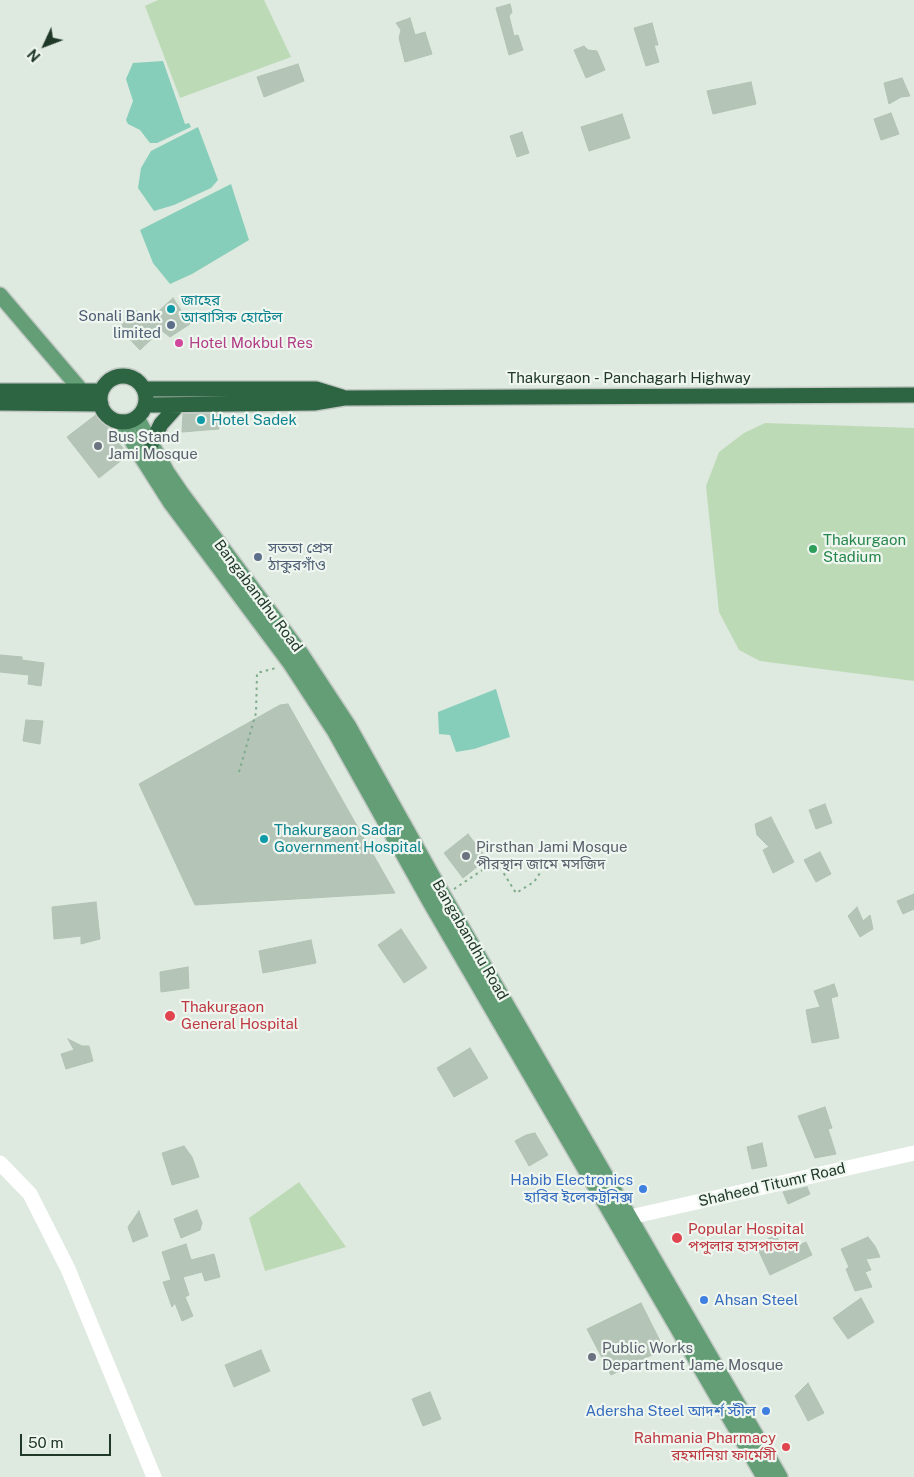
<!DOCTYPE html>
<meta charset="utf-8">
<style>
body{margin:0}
#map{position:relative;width:914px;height:1477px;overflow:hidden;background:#dee9df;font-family:"Public Sans",sans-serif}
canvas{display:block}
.north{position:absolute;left:20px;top:20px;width:50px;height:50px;-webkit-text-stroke:4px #eef6ef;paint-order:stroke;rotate:227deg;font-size:14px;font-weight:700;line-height:20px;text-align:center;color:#203827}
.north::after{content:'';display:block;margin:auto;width:18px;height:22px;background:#203827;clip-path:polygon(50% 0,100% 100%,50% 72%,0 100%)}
.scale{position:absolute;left:20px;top:1434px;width:91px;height:22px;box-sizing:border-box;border:2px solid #203827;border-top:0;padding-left:6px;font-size:15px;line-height:18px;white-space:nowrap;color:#203827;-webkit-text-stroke:4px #eef6ef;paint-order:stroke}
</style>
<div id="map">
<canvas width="914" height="1477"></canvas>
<div class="north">N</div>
<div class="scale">50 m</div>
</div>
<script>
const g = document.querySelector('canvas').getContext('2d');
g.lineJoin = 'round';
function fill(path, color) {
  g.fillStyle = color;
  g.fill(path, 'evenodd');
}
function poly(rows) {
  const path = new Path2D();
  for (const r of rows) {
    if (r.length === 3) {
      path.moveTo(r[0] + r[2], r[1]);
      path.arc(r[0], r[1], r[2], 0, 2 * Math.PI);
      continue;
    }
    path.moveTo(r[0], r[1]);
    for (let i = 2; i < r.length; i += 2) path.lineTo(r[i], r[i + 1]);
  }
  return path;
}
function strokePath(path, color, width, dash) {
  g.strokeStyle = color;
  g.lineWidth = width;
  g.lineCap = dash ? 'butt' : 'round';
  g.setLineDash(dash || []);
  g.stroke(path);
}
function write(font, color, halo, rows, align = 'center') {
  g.font = font + ' "Public Sans","Noto Sans Bengali",sans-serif';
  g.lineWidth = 4.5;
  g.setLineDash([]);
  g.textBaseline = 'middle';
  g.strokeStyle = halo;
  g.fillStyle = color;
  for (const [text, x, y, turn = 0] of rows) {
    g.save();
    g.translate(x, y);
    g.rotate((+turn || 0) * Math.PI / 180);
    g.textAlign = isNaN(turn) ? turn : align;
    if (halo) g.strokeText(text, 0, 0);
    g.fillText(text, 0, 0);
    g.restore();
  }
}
fill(poly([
 [158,0,264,0,291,57,180,98,145,6],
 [765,423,914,428,914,681,760,661,739,650,719,612,706,486,719,452,744,433],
 [299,1182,346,1247,265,1271,249,1218]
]), '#bddab7');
fill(poly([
 [163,61,185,124,189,123,191,127,157,143,150,143,140,130,128,124,126,120,133,101,126,79,133,63],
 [198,127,218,180,211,188,174,205,154,211,138,188,141,168,151,151],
 [231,184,249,240,192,274,170,284,153,263,140,230],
 [496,689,510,737,474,749,456,752,450,735,439,734,438,712]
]), '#86ceba');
const building = poly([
 [510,4,512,12,509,16,514,36,518,35,523,50,509,55,496,8,510,4],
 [410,18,415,35,425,32,432,54,405,62,399,38,401,30,396,23,410,18],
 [652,23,658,45,654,45,659,62,646,66,634,28,652,23],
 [584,46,588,50,597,51,605,70,586,78,574,50,584,46],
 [298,64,304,81,264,97,257,77,298,64],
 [902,78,910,96,901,97,889,104,884,83,902,78],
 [751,82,756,104,713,114,707,91,751,82],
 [891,113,899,134,881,140,874,119,891,113],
 [622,114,630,138,589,151,581,127,622,114],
 [522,132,529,153,517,157,510,136,522,132],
 [173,298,190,324,170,337,161,330,140,350,119,328,136,310,147,322,173,298],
 [97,414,128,455,99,478,67,437,97,414],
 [183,414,218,414,219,429,182,432,183,414],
 [0,655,22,657,22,660,44,663,41,686,28,684,29,675,0,672,0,655],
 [288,704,395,893,195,905,139,784,280,705,288,704],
 [26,720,43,721,40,744,23,741,26,720],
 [825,804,832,823,816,829,809,810,825,804],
 [771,817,794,862,773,873,763,850,769,847,757,835,755,824,771,817],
 [468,834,487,859,463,878,444,853,468,834],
 [820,852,831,874,816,882,804,860,820,852],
 [914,894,914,909,903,914,897,901,914,894],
 [96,902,100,939,81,944,81,936,54,939,52,907,96,902],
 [857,907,863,921,870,915,873,929,860,937,848,916,857,907],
 [401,929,427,968,404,983,378,945,401,929],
 [311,940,316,963,263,973,259,951,311,940],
 [188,967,189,988,161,992,160,972,188,967],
 [834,984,838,996,831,998,839,1038,812,1043,806,1010,820,1007,814,991,834,984],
 [68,1039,82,1046,89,1046,93,1061,66,1069,61,1054,74,1050,68,1039],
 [470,1048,488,1078,454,1097,437,1068,470,1048],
 [825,1107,832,1128,828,1129,836,1154,815,1158,798,1116,825,1107],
 [535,1133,548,1155,529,1166,515,1141,526,1135,535,1133],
 [762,1143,767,1166,752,1169,747,1147,762,1143],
 [184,1146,192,1157,199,1177,172,1185,162,1153,184,1146],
 [807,1187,810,1194,788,1204,783,1192,807,1187],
 [197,1210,202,1223,200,1230,181,1238,174,1219,197,1210],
 [139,1211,148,1236,133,1242,128,1227,139,1211],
 [776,1235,784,1252,806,1242,812,1255,770,1275,756,1245,776,1235],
 [868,1237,875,1246,880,1257,866,1259,871,1270,865,1272,872,1287,855,1291,846,1269,849,1267,841,1249,868,1237],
 [186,1244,191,1260,214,1254,220,1277,205,1281,202,1272,183,1277,189,1295,185,1297,193,1316,182,1321,175,1303,172,1307,163,1282,171,1280,162,1252,186,1244],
 [861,1298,874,1322,848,1339,833,1318,861,1298],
 [641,1303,664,1349,611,1375,587,1329,641,1303],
 [261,1350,270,1371,234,1387,225,1365,261,1350],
 [808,1383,824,1413,808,1421,795,1396,808,1383],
 [430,1392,441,1419,423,1426,412,1399,430,1392]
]);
fill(building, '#b4c4b7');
strokePath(building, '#b1c3b4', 1);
const major = poly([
 [0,295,81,390],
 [137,418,167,472,182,494,302,655,348,725,443,895,780,1477],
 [122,422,137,450,170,502,290,663,335,732,430,902,764,1477]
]);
const highway = poly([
 [123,399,23],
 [145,389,316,389,342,397],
 [0,391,101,391],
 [0,403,101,404],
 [146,405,314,403,344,398,914,395],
 [151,444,161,424,178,405]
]);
strokePath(major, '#c1c7c3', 18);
strokePath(highway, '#c1c7c3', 18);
strokePath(poly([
 [239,772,256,713,257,673,276,668],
 [454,889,496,861,516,893,534,882,544,867]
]), '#7fac8b', 2, [2.5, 4]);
strokePath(poly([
 [0,1163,30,1194,68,1269,154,1477],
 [630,1217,914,1153]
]), '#fff', 15);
strokePath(major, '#639e76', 15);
strokePath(highway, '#2d6441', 15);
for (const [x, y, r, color] of [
 [171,309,5,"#0f9aa8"],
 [171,325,5,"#5c6f8a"],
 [179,343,5,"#d1479c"],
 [201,420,5,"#0f9aa8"],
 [98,446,5,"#6b7280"],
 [813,549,5,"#2e9e5b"],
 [258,557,5,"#5c6f8a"],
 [264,839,5,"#0f9aa8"],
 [466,856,5,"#6b7280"],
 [170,1016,6,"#e0444e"],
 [643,1189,5,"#3f7fe0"],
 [677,1238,6,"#e0444e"],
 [704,1300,5,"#3f7fe0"],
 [592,1357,5,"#6b7280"],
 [766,1411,5,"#3f7fe0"],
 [786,1447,5,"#e0444e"]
]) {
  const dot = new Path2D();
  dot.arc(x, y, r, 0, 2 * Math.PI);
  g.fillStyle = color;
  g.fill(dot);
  strokePath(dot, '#eef6ef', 2);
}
write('15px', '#0d838f', '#eef6ef', [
 ["জাহের",181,300],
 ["আবাসিক হোটেল",181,317],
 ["Hotel Sadek",211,420],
 ["Thakurgaon Sadar",274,830],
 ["Government Hospital",274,847]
], 'left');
write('15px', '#4e5e75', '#eef6ef', [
 ["Sonali Bank",161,316],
 ["limited",161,333],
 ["সততা প্রেস",268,548,"left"],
 ["ঠাকুরগাঁও",268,565,"left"]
], 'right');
write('15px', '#b23c85', '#eef6ef', [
 ["Hotel Mokbul Res",189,343]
], 'left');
write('15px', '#203827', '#eef6ef', [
 ["Thakurgaon - Panchagarh Highway",629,378],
 ["Bangabandhu Road",258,596,53],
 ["Bangabandhu Road",470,940,60],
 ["Shaheed Titumr Road",772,1185,-13]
]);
write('15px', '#5b616d', '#eef6ef', [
 ["Bus Stand",108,437],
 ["Jami Mosque",108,454],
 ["Pirsthan Jami Mosque",476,847],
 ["পীরস্থান জামে মসজিদ",476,864],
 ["Public Works",602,1348],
 ["Department Jame Mosque",602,1365]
], 'left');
write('15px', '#27864d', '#eef6ef', [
 ["Thakurgaon",823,540],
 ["Stadium",823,557]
], 'left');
write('15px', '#be3a42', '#eef6ef', [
 ["Thakurgaon",181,1007],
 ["General Hospital",181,1024],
 ["Popular Hospital",688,1229],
 ["পপুলার হাসপাতাল",688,1246],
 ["Rahmania Pharmacy",776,1438,"right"],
 ["রহমানিয়া ফার্মেসী",776,1455,"right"]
], 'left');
write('15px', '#366cbe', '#eef6ef', [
 ["Habib Electronics",633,1180],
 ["হাবিব ইলেকট্রনিক্স",633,1197],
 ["Ahsan Steel",714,1300,"left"],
 ["Adersha Steel আদর্শ স্টীল",756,1411]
], 'right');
</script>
